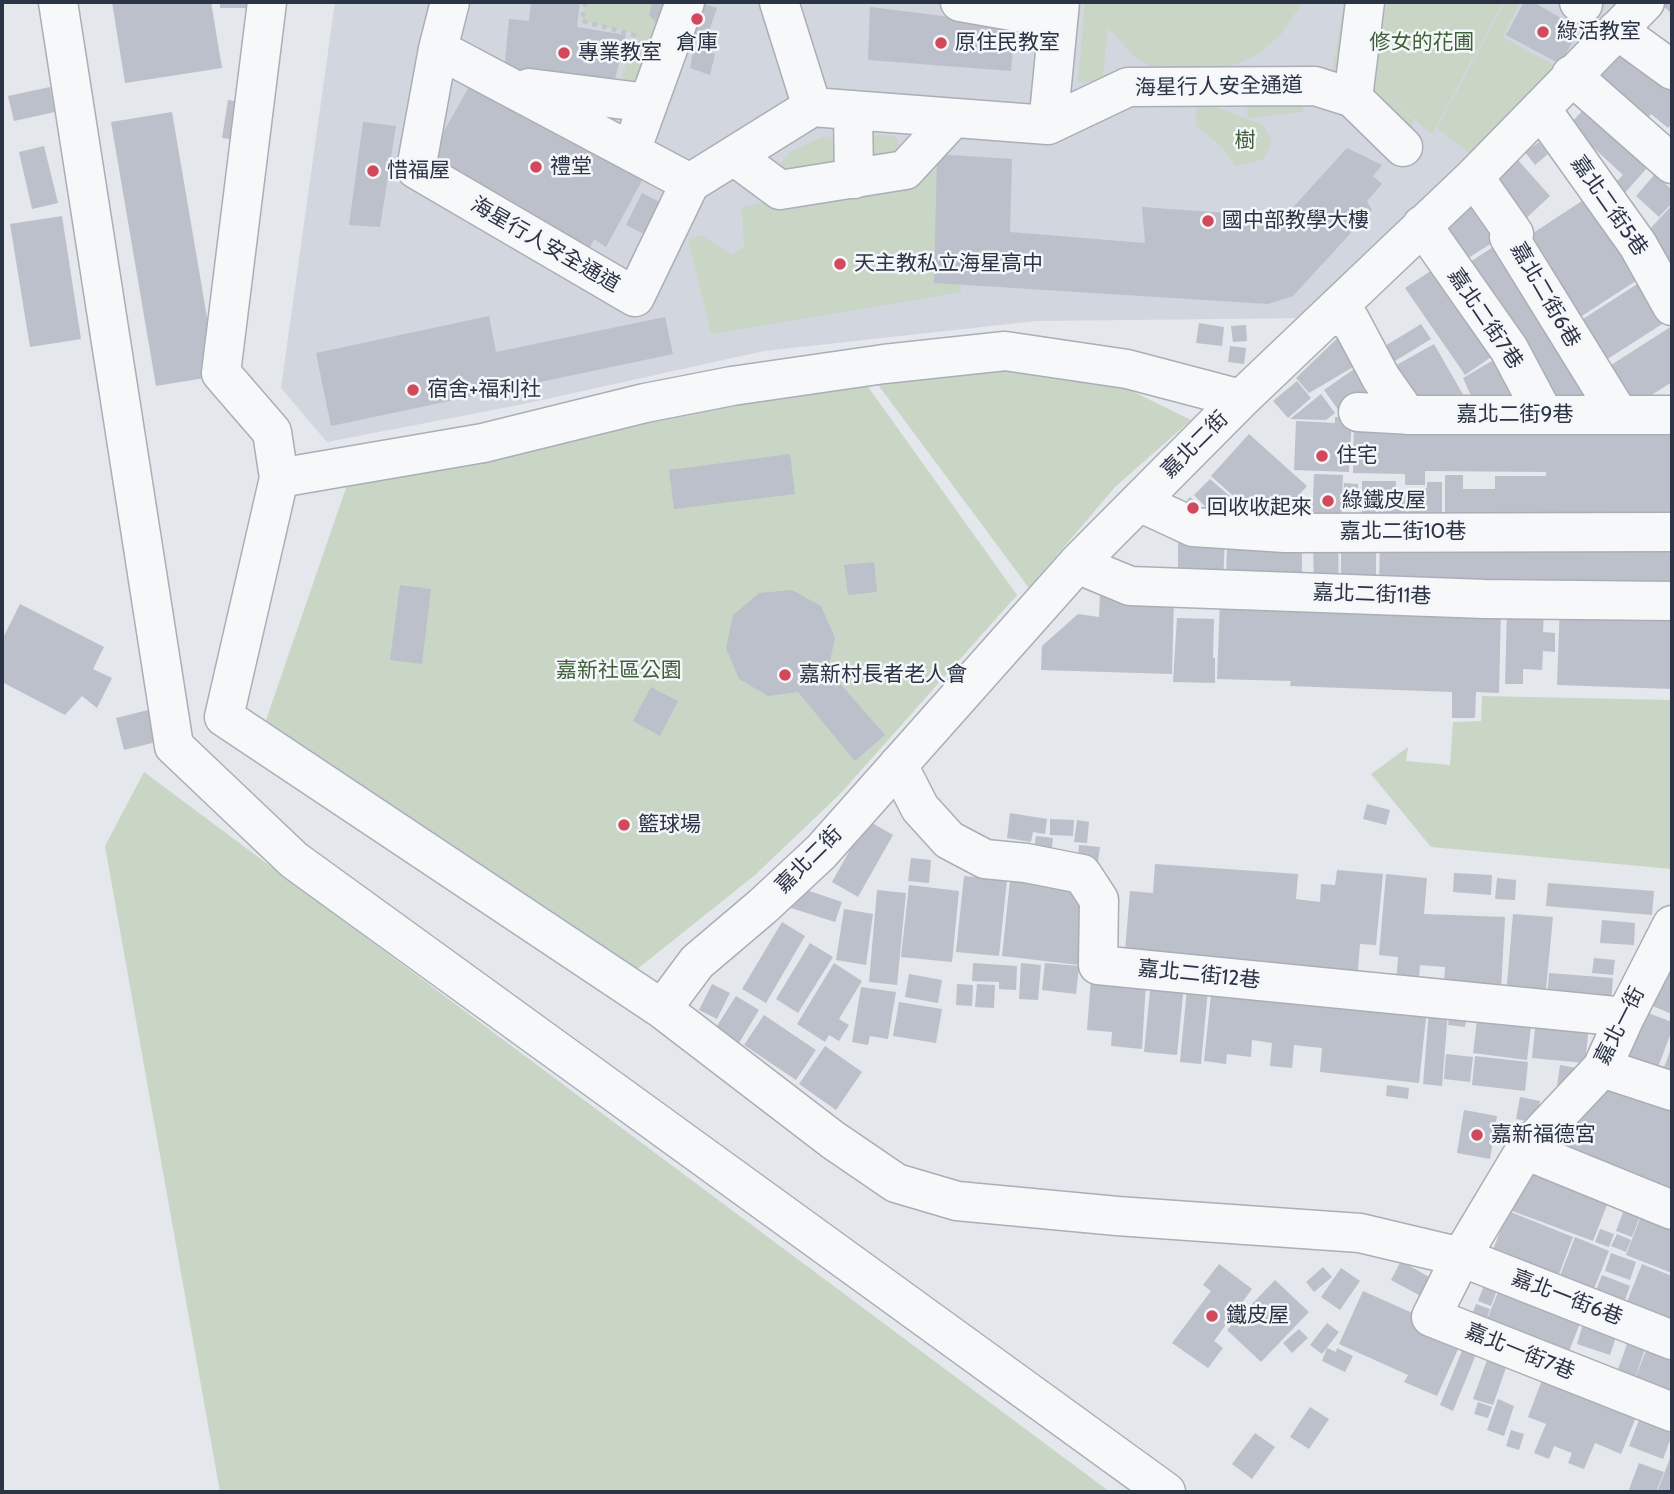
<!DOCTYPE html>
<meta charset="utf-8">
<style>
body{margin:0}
#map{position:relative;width:1674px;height:1494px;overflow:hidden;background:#e4e7ec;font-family:Cabin,sans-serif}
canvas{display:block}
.frame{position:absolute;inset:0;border:4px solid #2b3445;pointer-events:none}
</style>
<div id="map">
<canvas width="1674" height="1494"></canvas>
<div class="frame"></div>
</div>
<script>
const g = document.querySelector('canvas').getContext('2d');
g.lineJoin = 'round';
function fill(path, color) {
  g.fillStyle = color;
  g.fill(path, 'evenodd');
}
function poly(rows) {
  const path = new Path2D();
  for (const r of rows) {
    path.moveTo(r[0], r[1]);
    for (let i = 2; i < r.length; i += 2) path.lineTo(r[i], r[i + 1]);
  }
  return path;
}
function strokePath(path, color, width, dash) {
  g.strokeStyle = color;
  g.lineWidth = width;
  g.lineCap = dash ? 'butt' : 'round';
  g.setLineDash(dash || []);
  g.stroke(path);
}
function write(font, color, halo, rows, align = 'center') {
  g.font = font + ' Cabin,"Noto Sans TC",sans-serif';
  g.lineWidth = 5;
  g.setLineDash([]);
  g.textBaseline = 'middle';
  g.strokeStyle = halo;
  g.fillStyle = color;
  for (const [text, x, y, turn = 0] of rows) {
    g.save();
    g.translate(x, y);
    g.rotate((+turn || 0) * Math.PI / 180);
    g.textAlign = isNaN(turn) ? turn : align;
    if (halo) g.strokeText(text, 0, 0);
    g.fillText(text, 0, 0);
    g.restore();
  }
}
fill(poly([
 [335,2,1656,2,1313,318,1036,321,764,351,524,404,327,442,281,388]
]), '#d2d6de');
fill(poly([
 [585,2,683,2,648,103,616,99,634,34,582,21],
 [1085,2,1300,2,1299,8,1281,34,1258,54,1242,62,1222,68,1174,72,1151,66,1135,57,1108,28,1102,83,1078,82],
 [1344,2,1355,2,1341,76,1332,74],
 [1379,2,1385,2,1372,81,1387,2,1503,2,1432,134,1426,129,1432,117,1425,129,1377,86,1414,121,1408,135,1365,81],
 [1505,2,1520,2,1503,37,1558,68,1484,165,1437,128],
 [1197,100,1263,125,1272,141,1264,159,1235,166,1224,149,1196,125],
 [1303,100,1303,112,1248,118,1247,105],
 [881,135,896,137,902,152,877,170,862,136],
 [836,136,841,172,779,173,781,163,790,152,822,137],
 [952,167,961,292,711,334,688,240,702,235,731,255,744,247,742,207],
 [1002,366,1099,375,1191,420,1115,487,1029,588,870,374],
 [861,377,1017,595,840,794,755,875,636,970,264,726,348,482],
 [1482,696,1672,700,1672,869,1431,847,1371,774,1408,747,1406,761,1450,765,1453,722,1481,721],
 [144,772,1110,1492,220,1492,105,846]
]), '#c9d6c5');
fill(poly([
 [112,2,211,2,222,68,125,83],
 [220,2,260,2,260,8,220,8],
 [531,2,580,2,577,27,626,35,613,87,504,72,509,19,529,21],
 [656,2,667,2,660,27,649,15,652,3],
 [698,2,717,8,706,40,678,30],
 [1524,2,1533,2,1580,29,1560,64,1506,35],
 [1663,2,1672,2,1672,14,1661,4],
 [870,7,1015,25,1011,71,868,60],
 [1621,39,1672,81,1672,123,1668,128,1651,114,1638,131,1583,87],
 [694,47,715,54,710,75,690,68],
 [473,80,644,177,606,247,594,239,588,252,429,157],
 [50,87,55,112,14,121,8,96],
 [228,100,249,103,244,141,222,138],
 [1584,109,1647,168,1623,195,1613,185,1623,175,1569,125],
 [172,112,217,376,156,386,111,122],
 [363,122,396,126,380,227,349,225],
 [1539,142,1548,154,1535,165,1525,152],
 [44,146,58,203,32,209,19,152],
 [1347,148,1382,165,1373,176,1382,184,1367,201,1372,210,1293,296,1268,304,934,283,937,154,1012,159,1010,232,1145,243,1142,207,1269,216,1276,226],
 [1518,160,1550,196,1523,221,1491,185],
 [1655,174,1672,190,1672,203,1659,217,1636,196],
 [1479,189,1509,232,1456,266,1439,228],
 [642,193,660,202,644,234,626,225],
 [1594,193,1642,277,1568,325,1515,245],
 [1672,205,1672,274,1638,242],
 [62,216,81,339,30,347,10,224],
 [1504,240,1606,405,1558,407,1459,269],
 [1444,262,1503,349,1465,375,1405,288],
 [1645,279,1670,319,1595,367,1569,328],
 [489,316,496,352,665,317,673,354,331,426,316,353],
 [1199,323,1224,327,1222,346,1196,343],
 [1421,324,1431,339,1382,369,1372,354],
 [1246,325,1247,341,1233,342,1231,326],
 [1672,326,1672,382,1623,413,1597,374],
 [1349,327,1367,359,1309,393,1296,378],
 [1434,344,1472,410,1408,412,1384,372],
 [1230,346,1246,348,1244,364,1228,362],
 [1507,352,1534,409,1477,409,1463,378],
 [1364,362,1382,387,1342,415,1324,390],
 [1297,381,1311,398,1288,418,1273,401],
 [1321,394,1335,413,1326,420,1290,419],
 [1335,417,1352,417,1349,472,1294,470,1296,421,1335,423],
 [1354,420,1672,422,1672,520,1445,525,1445,475,1463,475,1463,489,1495,489,1495,476,1546,476,1546,472,1425,471,1425,485,1405,485,1405,474,1353,473],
 [1249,434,1307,486,1269,528,1211,476],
 [790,454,795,494,674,509,669,470],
 [1314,474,1343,475,1341,528,1312,526],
 [1210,479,1254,517,1223,525,1194,495],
 [1362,481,1396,481,1396,493,1418,493,1418,489,1427,488,1427,482,1442,482,1442,526,1362,526],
 [1344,483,1358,484,1358,507,1343,507],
 [1190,497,1205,510,1182,506],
 [1178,534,1225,537,1223,584,1178,579],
 [1341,536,1376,536,1376,591,1341,591],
 [1380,536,1672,540,1672,598,1379,590],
 [1227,539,1302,540,1302,590,1226,587],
 [1313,541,1338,541,1339,589,1314,589],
 [874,562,877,592,848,595,844,565],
 [400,585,431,589,422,664,390,660],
 [792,590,821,606,835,638,828,670,885,735,855,761,798,692,768,696,739,679,726,648,733,615,759,593],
 [1100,595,1174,597,1172,674,1041,670,1042,646,1078,614,1099,617],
 [1220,601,1501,610,1499,693,1476,692,1475,718,1452,718,1452,692,1290,686,1291,681,1217,679],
 [1560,603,1672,606,1672,689,1557,685],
 [20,604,104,647,93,669,112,678,97,708,82,696,65,715,2,682,2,640],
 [1507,609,1544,611,1543,632,1555,633,1555,652,1543,651,1542,670,1523,669,1523,684,1505,684],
 [1177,618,1214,619,1213,658,1215,658,1215,683,1173,682],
 [651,687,678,701,660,736,633,721],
 [152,709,160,741,124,750,116,718],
 [1367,804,1390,810,1386,825,1363,819],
 [1010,813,1047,819,1045,834,1033,832,1031,842,1007,838],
 [1050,819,1074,820,1073,836,1050,835],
 [867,820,893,835,858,897,832,882],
 [1077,820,1089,822,1087,843,1074,842],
 [1036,836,1053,838,1051,855,1033,853],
 [1079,845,1100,847,1098,862,1078,860],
 [911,858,931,860,929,883,908,881],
 [1155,864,1298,874,1296,899,1320,902,1321,884,1335,885,1337,870,1383,874,1376,945,1360,944,1357,982,1264,974,1265,961,1239,959,1238,972,1125,951,1130,891,1153,893],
 [1454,873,1492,875,1491,895,1453,892],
 [1386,874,1427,878,1424,914,1505,917,1501,990,1444,987,1445,967,1420,965,1418,988,1396,985,1398,957,1379,955],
 [964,876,1007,880,999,956,956,952],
 [1497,878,1516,880,1515,900,1495,899],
 [1010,880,1091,889,1079,965,1002,956],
 [1548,883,1654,891,1652,915,1546,906],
 [909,885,959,891,952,962,901,957],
 [798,887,842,902,835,922,791,908],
 [877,890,906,893,897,985,869,982],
 [844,909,873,914,866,965,836,960],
 [1513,914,1553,917,1545,999,1506,995],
 [1602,920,1635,923,1634,945,1600,943],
 [782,922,805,936,766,1003,742,989],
 [810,943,833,957,798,1013,776,999],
 [1594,958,1615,960,1613,975,1592,973],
 [1672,961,1672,1014,1650,1005],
 [834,963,862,981,839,1019,849,1025,839,1041,829,1035,825,1042,797,1024],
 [973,963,1017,966,1016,990,999,989,999,982,972,981],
 [1021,963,1041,965,1038,1000,1019,999],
 [1045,963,1079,966,1076,994,1042,990],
 [1549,973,1613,978,1611,1003,1547,997],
 [909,974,942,980,938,1003,905,997],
 [1091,978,1146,982,1142,1049,1111,1046,1112,1032,1087,1030],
 [1151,981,1184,985,1177,1055,1144,1052],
 [712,984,730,993,717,1019,699,1010],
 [957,984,973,985,972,1006,956,1005],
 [977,984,995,985,994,1008,975,1007],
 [1212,985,1427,1009,1419,1083,1320,1072,1322,1048,1294,1045,1292,1068,1270,1066,1272,1043,1252,1040,1251,1057,1227,1054,1226,1064,1204,1061],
 [861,987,896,992,888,1039,870,1036,868,1045,852,1042],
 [1187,988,1208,990,1201,1064,1180,1062],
 [736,996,759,1010,739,1043,715,1029],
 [899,1002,942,1009,936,1043,893,1036],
 [1429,1010,1448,1011,1442,1086,1423,1084],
 [1450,1010,1468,1012,1465,1027,1448,1025],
 [1640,1010,1672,1022,1672,1030,1655,1075,1620,1062],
 [1478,1012,1532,1019,1527,1060,1473,1053],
 [764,1015,816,1050,796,1080,744,1045],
 [1536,1019,1589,1025,1585,1063,1532,1058],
 [825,1046,862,1072,836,1110,799,1084],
 [1672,1046,1672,1074,1663,1070],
 [1446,1054,1473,1057,1470,1082,1444,1079],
 [1475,1056,1528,1062,1525,1091,1472,1085],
 [1560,1065,1582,1069,1571,1090,1557,1087],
 [1614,1067,1672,1090,1672,1201,1552,1155],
 [1387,1085,1409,1088,1408,1099,1386,1096],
 [1520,1097,1540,1101,1537,1123,1516,1119],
 [1464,1110,1497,1116,1490,1159,1457,1153],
 [1536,1164,1612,1192,1593,1241,1507,1209],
 [1628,1199,1644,1205,1632,1237,1616,1231],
 [1645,1205,1672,1216,1672,1273,1626,1255],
 [1508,1211,1573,1237,1555,1285,1489,1260],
 [1600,1229,1614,1234,1609,1247,1595,1242],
 [1617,1234,1631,1240,1626,1252,1611,1246],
 [1575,1237,1609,1251,1590,1299,1556,1286],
 [1611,1253,1636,1262,1630,1280,1605,1271],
 [1401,1261,1438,1282,1428,1300,1391,1280],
 [1219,1264,1252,1289,1214,1341,1223,1348,1208,1368,1172,1343,1211,1291,1203,1285],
 [1642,1264,1672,1276,1672,1331,1623,1312],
 [1323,1267,1332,1277,1314,1292,1306,1282],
 [1341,1268,1360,1281,1340,1310,1321,1297],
 [1602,1275,1630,1286,1621,1311,1592,1300],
 [1275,1280,1309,1312,1261,1362,1227,1330],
 [1486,1280,1499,1285,1491,1306,1478,1301],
 [1501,1285,1582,1318,1564,1364,1468,1325,1476,1304,1490,1309,1485,1324],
 [1363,1291,1464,1336,1437,1396,1404,1382,1408,1375,1339,1344],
 [1585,1317,1619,1328,1610,1355,1577,1344],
 [1327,1323,1339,1332,1322,1354,1310,1345],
 [1299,1329,1308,1338,1292,1353,1283,1343],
 [1468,1336,1481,1342,1453,1411,1440,1405],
 [1630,1336,1647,1343,1633,1384,1650,1340,1672,1349,1672,1407,1613,1383],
 [1327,1348,1336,1352,1337,1348,1353,1356,1345,1372,1322,1361],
 [1491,1349,1510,1356,1493,1405,1473,1399],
 [1547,1367,1641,1405,1621,1454,1595,1443,1584,1469,1568,1463,1572,1453,1554,1446,1549,1459,1534,1453,1546,1424,1528,1417],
 [1498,1399,1514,1406,1504,1436,1487,1430],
 [1478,1402,1492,1407,1488,1418,1474,1414],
 [1310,1407,1329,1419,1309,1449,1290,1437],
 [1644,1407,1672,1418,1672,1435,1663,1459,1629,1446],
 [1511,1430,1524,1434,1519,1450,1506,1446],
 [1255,1433,1275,1447,1252,1479,1232,1464],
 [1672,1453,1672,1492,1657,1492],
 [1639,1463,1664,1472,1656,1492,1628,1492]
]), '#bbc0ca');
const minor = poly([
 [58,2,174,746,294,860,1166,1492],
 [267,2,221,373,272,432,279,478,483,443,645,403,732,386,884,364,1005,351,1127,369,1241,399],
 [450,2,438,49,416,169,635,297,690,183,812,107,1048,125,1128,87,1315,86,1353,98,1365,2],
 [779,2,812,107],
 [960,2,1058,19],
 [1579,2,1583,4],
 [1645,2,1474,177,1241,399,1077,564,821,852,763,906,697,962,662,1009,833,1140,896,1183,957,1201,1117,1216,1360,1233,1461,1257,1672,1340],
 [1617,30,1672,70],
 [438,49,690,183],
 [1571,75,1672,164],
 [529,88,648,103],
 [1353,98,1403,147],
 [1541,109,1638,245,1672,306],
 [853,110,854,179],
 [1048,125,1060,2],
 [631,151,685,2],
 [734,156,780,190,905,170,953,118],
 [1474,177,1514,234,1509,237,1619,415],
 [1422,225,1509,349,1544,415],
 [1330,315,1350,320,1381,378,1407,415],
 [1358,412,1412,415,1672,415],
 [279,478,224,717,662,1009],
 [1139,502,1193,527,1285,533,1672,532],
 [1077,564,1130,586,1485,599,1672,601],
 [898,765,920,808,949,840,985,859,1026,863,1082,874,1099,900,1098,965,1625,1017],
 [1672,925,1625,1017,1602,1068,1525,1150,1461,1257,1431,1317,1672,1412],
 [1602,1068,1672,1091],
 [1525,1150,1672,1210]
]);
strokePath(minor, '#a9aeb7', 41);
strokePath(poly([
 [585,2,582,21,638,36]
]), '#c2c5cb', 4.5, [5, 5]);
strokePath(minor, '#f7f8fa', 38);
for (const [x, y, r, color] of [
 [697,19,7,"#d1495b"],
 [1543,32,7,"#d1495b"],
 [941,43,7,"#d1495b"],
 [564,53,7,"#d1495b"],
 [536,167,7,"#d1495b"],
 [373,171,7,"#d1495b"],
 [1208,221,7,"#d1495b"],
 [840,264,7,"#d1495b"],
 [413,390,7,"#d1495b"],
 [1322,456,7,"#d1495b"],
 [1328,501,7,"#d1495b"],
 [1193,508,7,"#d1495b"],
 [785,675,7,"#d1495b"],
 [624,825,7,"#d1495b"],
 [1477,1135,7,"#d1495b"],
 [1212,1316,7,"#d1495b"]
]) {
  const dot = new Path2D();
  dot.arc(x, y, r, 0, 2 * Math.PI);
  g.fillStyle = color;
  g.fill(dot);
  strokePath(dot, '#f4f6f9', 2.5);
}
write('21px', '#2b3445', '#f4f6f9', [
 ["綠活教室",1557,32],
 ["倉庫",697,43,"center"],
 ["原住民教室",955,43],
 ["專業教室",578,53],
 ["禮堂",550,167],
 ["惜福屋",387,171],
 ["國中部教學大樓",1222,221],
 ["天主教私立海星高中",854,264],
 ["宿舍+福利社",427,390],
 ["住宅",1336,456],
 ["綠鐵皮屋",1342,501],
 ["回收收起來",1207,508],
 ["嘉新村長者老人會",799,675],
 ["籃球場",638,825],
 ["嘉新福德宮",1491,1135],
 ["鐵皮屋",1226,1316]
], 'left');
write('21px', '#3f6138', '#f4f6f9', [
 ["修女的花圃",1422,43],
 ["樹",1245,141],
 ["嘉新社區公園",619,671]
]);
write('21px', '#2b3445', '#f4f6f9', [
 ["海星行人安全通道",1219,87,-1],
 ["嘉北二街5巷",1609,206,55],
 ["海星行人安全通道",545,245,30],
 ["嘉北二街6巷",1545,295,60],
 ["嘉北二街7巷",1485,319,56],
 ["嘉北二街9巷",1515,415],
 ["嘉北二街",1195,445,-45],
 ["嘉北二街10巷",1403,532],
 ["嘉北二街11巷",1372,595,2],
 ["嘉北二街",809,860,-45],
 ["嘉北二街12巷",1199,975,6],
 ["嘉北一街",1620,1026,-63],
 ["嘉北一街6巷",1567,1298,21],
 ["嘉北一街7巷",1520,1352,22]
]);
</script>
